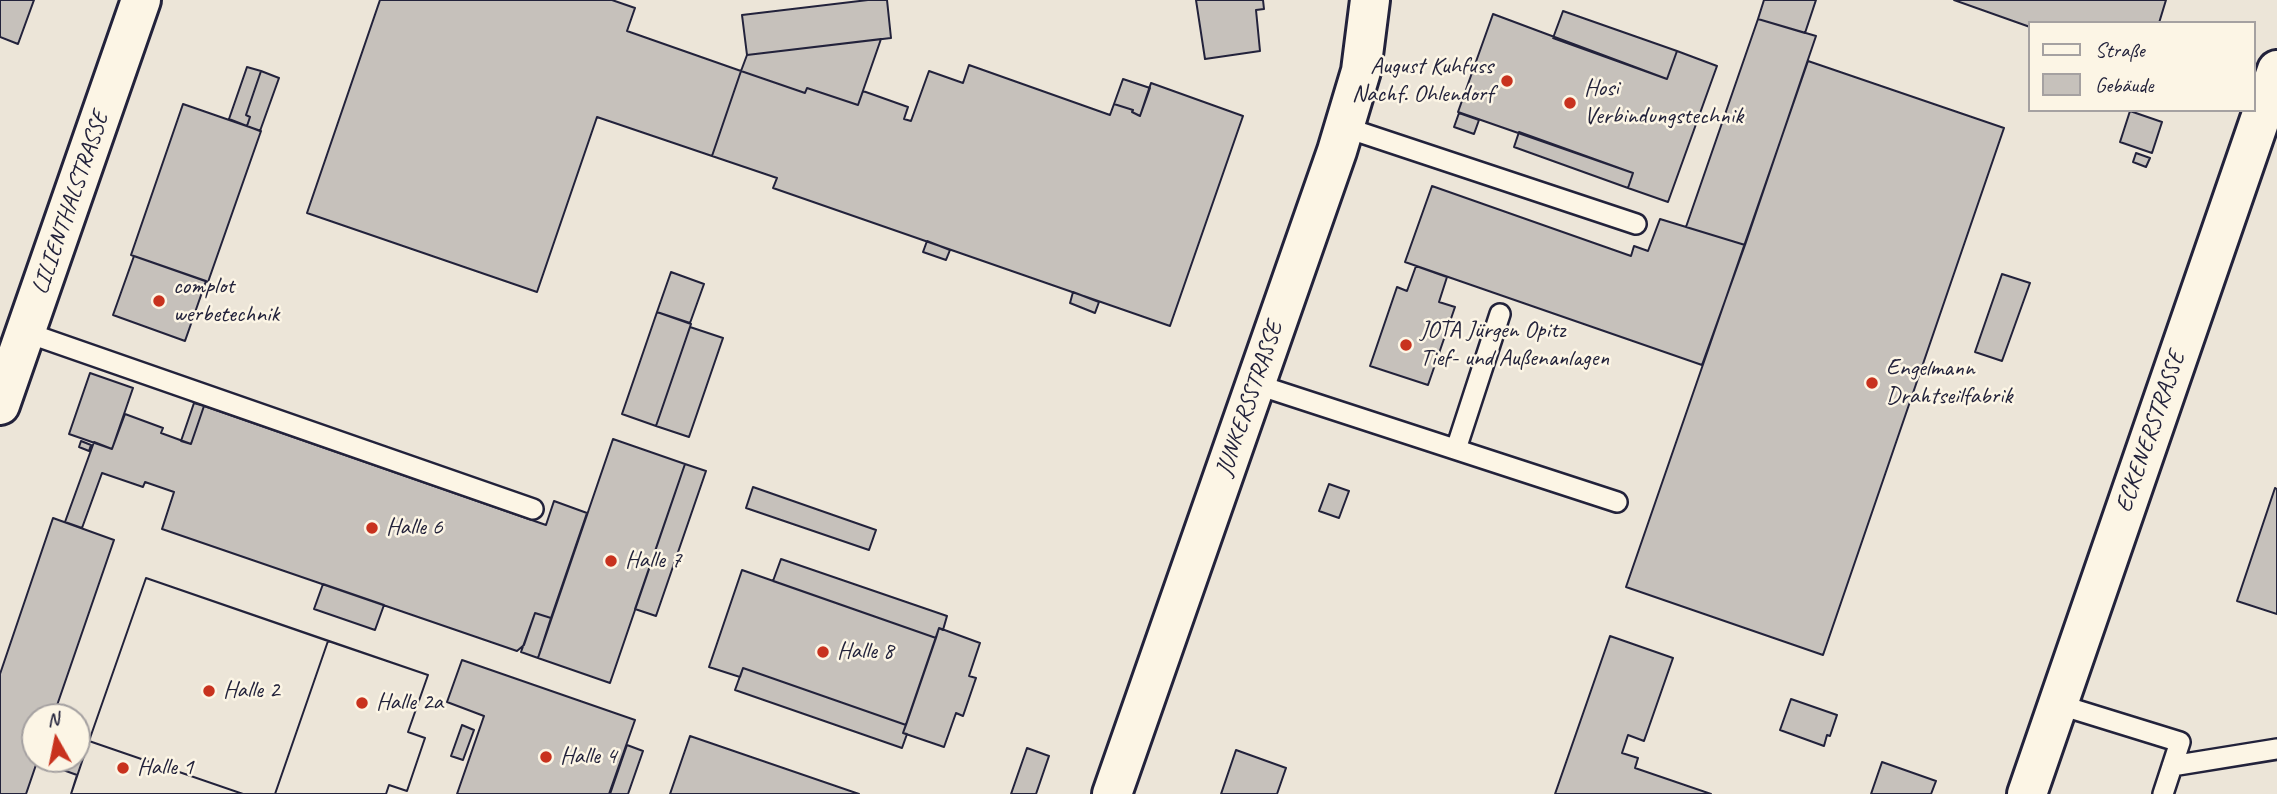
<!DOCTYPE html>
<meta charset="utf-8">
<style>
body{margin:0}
#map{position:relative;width:2277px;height:794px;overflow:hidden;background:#fcf5e5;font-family:Caveat,sans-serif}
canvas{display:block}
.legend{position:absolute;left:2028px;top:21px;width:228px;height:91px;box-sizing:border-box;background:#fcf5e5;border:2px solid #a5a1a1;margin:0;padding:9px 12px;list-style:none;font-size:21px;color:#22223b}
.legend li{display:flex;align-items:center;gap:14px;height:35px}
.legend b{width:35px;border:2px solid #a5a1a1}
.north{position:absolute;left:21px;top:703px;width:70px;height:70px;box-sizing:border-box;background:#fcf5e5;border:2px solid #a5a1a1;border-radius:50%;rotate:351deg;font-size:19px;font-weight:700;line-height:28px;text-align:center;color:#22223b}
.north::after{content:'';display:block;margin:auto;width:24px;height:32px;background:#c8321e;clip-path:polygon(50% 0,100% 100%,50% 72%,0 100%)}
</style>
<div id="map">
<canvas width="2277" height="794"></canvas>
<ul class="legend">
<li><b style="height:9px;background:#fcf5e5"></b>Straße</li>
<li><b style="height:19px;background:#c6c1bb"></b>Gebäude</li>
</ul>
<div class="north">N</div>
</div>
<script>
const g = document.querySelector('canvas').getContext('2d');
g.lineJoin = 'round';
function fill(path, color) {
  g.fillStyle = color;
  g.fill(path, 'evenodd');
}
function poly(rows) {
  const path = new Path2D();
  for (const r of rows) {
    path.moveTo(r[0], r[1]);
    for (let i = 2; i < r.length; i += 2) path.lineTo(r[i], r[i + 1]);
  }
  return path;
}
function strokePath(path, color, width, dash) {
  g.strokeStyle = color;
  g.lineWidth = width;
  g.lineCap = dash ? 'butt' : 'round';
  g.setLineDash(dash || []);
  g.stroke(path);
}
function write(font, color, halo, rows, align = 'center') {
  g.font = font + ' Caveat,sans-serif';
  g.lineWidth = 5;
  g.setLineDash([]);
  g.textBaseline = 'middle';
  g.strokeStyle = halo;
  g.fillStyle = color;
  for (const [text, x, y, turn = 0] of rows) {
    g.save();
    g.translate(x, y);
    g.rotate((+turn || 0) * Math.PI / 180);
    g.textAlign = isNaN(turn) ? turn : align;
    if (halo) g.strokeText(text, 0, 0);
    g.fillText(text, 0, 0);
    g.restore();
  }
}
fill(poly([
 [0,0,2277,0,2277,794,0,794],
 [2030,23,2254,23,2254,110,2030,110],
 [35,717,77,717,77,759,35,759]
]), '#ece5d8');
const building = poly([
 [0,0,34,0,18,44,0,37,0,0],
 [380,0,612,0,635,8,627,31,741,71,712,156,597,117,537,292,307,213,380,0],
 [868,0,887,0,891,38,747,55,742,15,868,0],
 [1196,0,1263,0,1264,9,1256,10,1260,51,1205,59,1196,0],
 [1764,0,1816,0,1805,33,1758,19,1764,0],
 [1954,0,2166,0,2159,23,2030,23,2030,27,1954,0],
 [1563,11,1677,51,1667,79,1553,38,1563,11],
 [1493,14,1667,79,1677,51,1717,66,1668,202,1628,188,1633,173,1458,112,1493,14],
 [1758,19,1816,36,1745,245,1686,227,1758,19],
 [881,39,858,105,807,88,805,93,741,71,747,55,881,39],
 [1808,61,2004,128,1823,655,1626,587,1808,61],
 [969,65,1110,115,1114,104,1133,110,1132,112,1140,116,1151,83,1243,116,1170,326,773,188,777,178,712,156,741,71,805,93,807,88,858,105,863,91,908,107,904,119,911,121,929,71,963,83,969,65],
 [247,67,261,71,246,115,250,117,247,126,229,119,247,67],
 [261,71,279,78,260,131,247,126,250,117,246,115,261,71],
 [1123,79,1150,88,1140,116,1132,112,1133,110,1114,104,1123,79],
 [183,104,261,131,208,282,131,255,183,104],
 [2130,111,2162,122,2152,153,2120,142,2130,111],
 [1459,113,1479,120,1474,134,1454,127,1459,113],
 [1519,132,1633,173,1628,188,1514,147,1519,132],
 [2136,153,2150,158,2146,167,2133,162,2136,153],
 [1432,186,1631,256,1634,246,1648,251,1660,219,1745,245,1702,365,1405,262,1432,186],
 [927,241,950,250,946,260,923,252,927,241],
 [134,256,206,281,185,341,113,315,134,256],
 [1416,266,1447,277,1439,302,1455,307,1428,385,1370,366,1397,287,1407,291,1416,266],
 [671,272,704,284,690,323,657,312,671,272],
 [2002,274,2030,283,2002,361,1975,352,2002,274],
 [1073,292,1099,302,1095,313,1070,303,1073,292],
 [657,312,691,324,656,426,622,414,657,312],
 [690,327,723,338,689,437,656,426,690,327],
 [90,373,133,388,112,449,69,434,90,373],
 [194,403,204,406,191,444,181,441,194,403],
 [204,406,546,525,554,501,587,513,551,618,535,613,524,645,517,651,162,529,174,492,145,482,143,487,102,473,82,528,65,522,94,442,112,449,125,414,163,428,161,433,191,444,204,406],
 [613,439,685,464,610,683,538,658,613,439],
 [81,441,91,445,89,451,79,447,81,441],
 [685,464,706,471,656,616,635,609,685,464],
 [1329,484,1349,491,1339,518,1319,511,1329,484],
 [753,487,876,530,869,550,746,508,753,487],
 [2275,488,2277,489,2277,614,2237,601,2275,488],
 [53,518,114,540,53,717,35,717,35,759,38,759,26,794,0,794,0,674,53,518],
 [781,559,947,616,943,630,939,628,936,638,773,581,781,559],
 [742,570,936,638,906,725,743,668,740,677,709,667,742,570],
 [146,578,328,641,275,794,243,794,89,741,146,578],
 [146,578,428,675,408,732,425,738,407,791,389,785,386,794,71,794,77,775,38,761,38,759,77,759,82,761,146,578],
 [323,584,384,605,375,630,314,609,323,584],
 [535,613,551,618,538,658,521,652,535,613],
 [939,628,980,643,969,676,976,678,963,716,956,713,944,747,903,733,939,628],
 [1610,636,1673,658,1644,741,1628,735,1622,753,1638,758,1635,768,1711,794,1555,794,1610,636],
 [328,641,428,675,408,732,425,738,407,791,389,785,386,794,275,794,328,641],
 [462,660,635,720,609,794,457,794,484,716,447,702,462,660],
 [743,668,906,725,903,733,907,734,902,748,735,690,743,668],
 [1791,699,1837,715,1830,736,1827,735,1824,746,1780,730,1791,699],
 [462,725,474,730,463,760,451,756,462,725],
 [690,736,859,794,670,794,690,736],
 [89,741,243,794,71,794,89,741],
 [627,745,643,751,628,794,610,794,627,745],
 [1027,748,1049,756,1036,794,1011,794,1027,748],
 [1236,750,1286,768,1277,794,1221,794,1236,750],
 [1882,762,1936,781,1931,794,1871,794,1882,762]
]);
fill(building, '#c6c1bb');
strokePath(building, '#22223b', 2);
const lane = poly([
 [1344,127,1636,224],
 [25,332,533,509],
 [1255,384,1617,502],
 [1456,449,1500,314],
 [2057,704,2180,742,2163,794],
 [2172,766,2277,749]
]);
const street = poly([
 [0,405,141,0],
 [1112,794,1337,151,1361,71,1370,0],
 [2027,794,2277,70]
]);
strokePath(lane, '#22223b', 24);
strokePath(street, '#22223b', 44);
strokePath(lane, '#fcf5e5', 19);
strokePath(street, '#fcf5e5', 38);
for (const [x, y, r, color] of [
 [1507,81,7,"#c8321e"],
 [1570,103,7,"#c8321e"],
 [159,301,7,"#c8321e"],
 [1406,345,7,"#c8321e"],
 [1872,383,7,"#c8321e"],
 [372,528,7,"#c8321e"],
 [611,561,7,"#c8321e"],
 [823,652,7,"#c8321e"],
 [209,691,7,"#c8321e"],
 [362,703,7,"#c8321e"],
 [546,757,7,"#c8321e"],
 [123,768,7,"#c8321e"]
]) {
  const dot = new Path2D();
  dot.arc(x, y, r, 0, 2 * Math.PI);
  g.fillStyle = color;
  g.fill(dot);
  strokePath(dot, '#fcf5e5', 2.5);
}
write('24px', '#22223b', '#fcf5e5', [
 ["August Kuhfuss",1493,67,"right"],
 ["Nachf. Ohlendorf",1493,95,"right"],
 ["Hosi",1584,89],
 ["Verbindungstechnik",1584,117],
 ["complot",173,287],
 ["werbetechnik",173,315],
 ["JOTA Jürgen Opitz",1420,331],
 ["Tief- und Außenanlagen",1420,359],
 ["Engelmann",1886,369],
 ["Drahtseilfabrik",1886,397],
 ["Halle 6",386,528],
 ["Halle 7",625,561],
 ["Halle 8",837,652],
 ["Halle 2",223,691],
 ["Halle 2a",376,703],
 ["Halle 4",560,757],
 ["Halle 1",137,768]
], 'left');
write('24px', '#22223b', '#fcf5e5', [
 ["LILIENTHALSTRASSE",71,203,-71],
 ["JUNKERSSTRASSE",1250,399,-71],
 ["ECKENERSTRASSE",2151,432,-71]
]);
</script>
